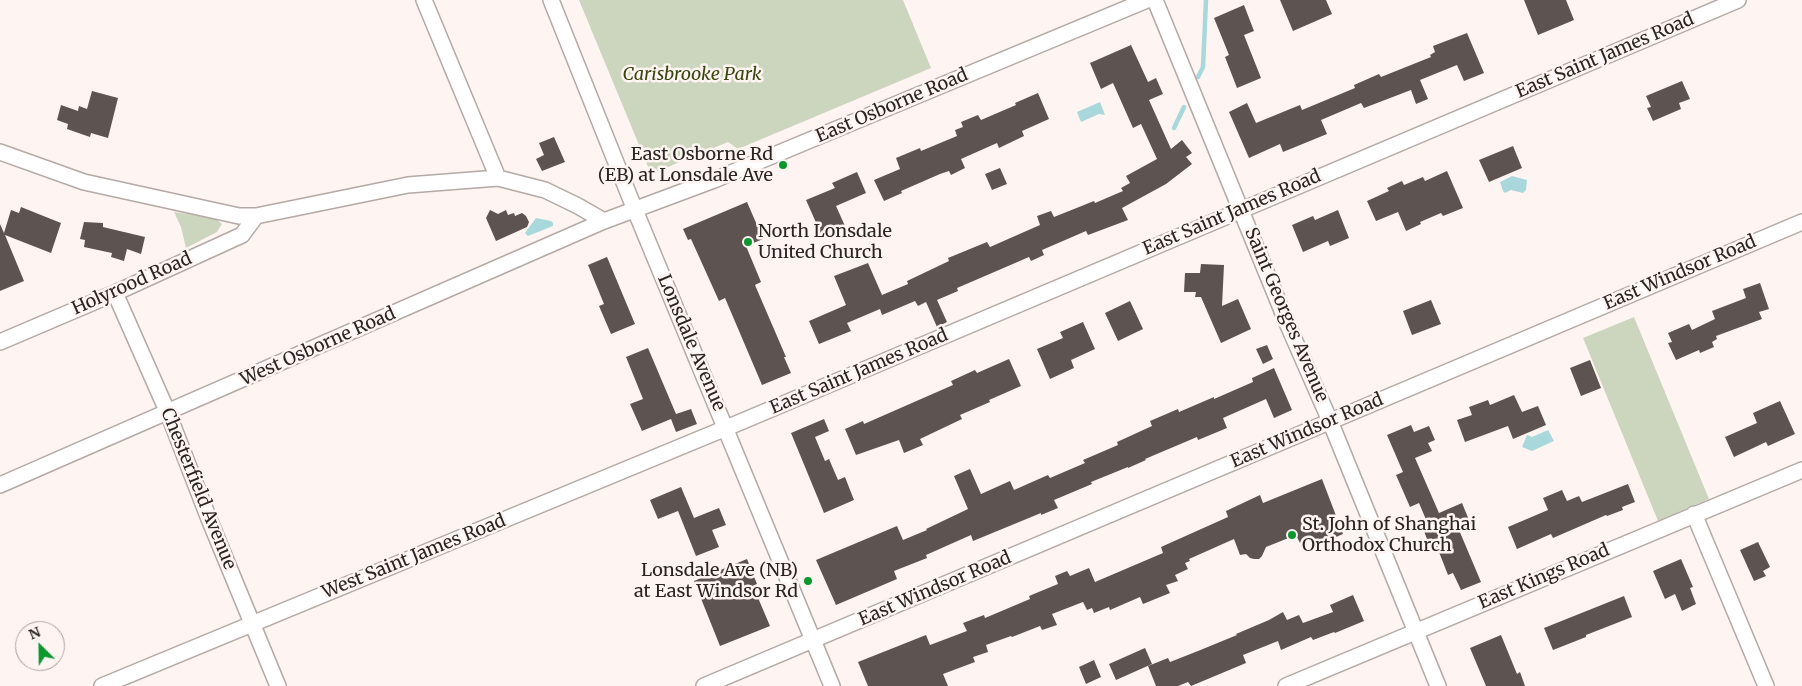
<!DOCTYPE html>
<style>
body{margin:0}
#map{position:relative;width:1802px;height:686px;overflow:hidden;background:#fef4f1;font-family:Merriweather,serif}
canvas{display:block}
.north{position:absolute;left:15px;top:621px;width:50px;height:50px;box-sizing:border-box;background:#fef4f1;border:1px solid #a9a19f;border-radius:50%;rotate:337deg;font-size:14px;font-weight:700;line-height:20px;text-align:center;color:#292523}
.north::after{content:'';display:block;margin:auto;width:18px;height:22px;background:#0b982e;clip-path:polygon(50% 0,100% 100%,50% 72%,0 100%)}
</style>
<div id="map">
<canvas width="1802" height="686"></canvas>
<div class="north">N</div>
</div>
<script>
const g = document.querySelector('canvas').getContext('2d');
g.lineJoin = 'round';
function fill(path, color) {
  g.fillStyle = color;
  g.fill(path, 'evenodd');
}
function poly(rows) {
  const path = new Path2D();
  for (const r of rows) {
    path.moveTo(r[0], r[1]);
    for (let i = 2; i < r.length; i += 2) path.lineTo(r[i], r[i + 1]);
  }
  return path;
}
function strokePath(path, color, width, dash) {
  g.strokeStyle = color;
  g.lineWidth = width;
  g.lineCap = dash ? 'butt' : 'round';
  g.setLineDash(dash || []);
  g.stroke(path);
}
function write(font, color, halo, rows, align = 'center') {
  g.font = font + ' Merriweather,serif';
  g.lineWidth = 5;
  g.setLineDash([]);
  g.textBaseline = 'middle';
  g.strokeStyle = halo;
  g.fillStyle = color;
  for (const [text, x, y, turn = 0] of rows) {
    g.save();
    g.translate(x, y);
    g.rotate((+turn || 0) * Math.PI / 180);
    g.textAlign = isNaN(turn) ? turn : align;
    if (halo) g.strokeText(text, 0, 0);
    g.fillText(text, 0, 0);
    g.restore();
  }
}
fill(poly([
 [579,0,903,0,931,68,738,149,728,142,651,174],
 [174,212,215,218,222,224,217,232,186,248,181,227],
 [1634,317,1709,499,1658,521,1583,338]
]), '#ccd6be');
fill(poly([
 [1100,102,1105,115,1099,114,1081,122,1077,112],
 [1512,176,1527,180,1526,190,1523,193,1511,190,1505,193,1503,191,1500,182],
 [536,218,551,221,553,223,553,226,528,236,525,233],
 [1548,430,1554,441,1532,451,1522,447,1527,435,1532,437]
]), '#a8d7dc');
strokePath(poly([
 [1198,77,1203,67,1206,0],
 [1174,128,1184,107]
]), '#a8d7dc', 4.5);
fill(poly([
 [1280,0,1326,0,1332,14,1293,31],
 [1524,0,1566,0,1574,20,1538,35],
 [1244,5,1254,31,1244,35,1261,78,1237,88,1225,57,1229,55,1214,18],
 [1467,33,1484,73,1464,81,1457,65,1420,80,1428,99,1416,104,1411,90,1364,108,1361,103,1321,120,1327,134,1283,152,1280,144,1249,158,1229,112,1247,103,1256,123,1300,105,1302,110,1355,88,1354,85,1379,74,1381,77,1431,57,1430,55,1435,52,1433,46],
 [1131,45,1148,82,1156,78,1163,94,1149,100,1171,149,1182,140,1192,153,1186,157,1192,164,1166,184,1122,208,1128,220,1088,235,1086,231,1042,250,1044,255,1031,261,1029,257,978,279,957,288,958,291,937,300,947,322,937,327,926,302,918,306,915,301,882,315,880,309,847,323,851,331,819,344,809,321,846,305,834,276,868,263,882,295,908,284,907,281,949,261,948,258,987,242,990,247,1040,225,1037,216,1051,211,1054,217,1094,201,1095,203,1123,191,1121,188,1130,183,1126,176,1157,159,1141,124,1133,128,1113,83,1101,89,1090,63],
 [1682,81,1690,99,1679,103,1681,109,1653,121,1647,108,1651,107,1646,96],
 [92,91,118,98,108,138,91,133,90,137,67,129,68,124,57,120,61,105,78,111,79,106,87,109],
 [1038,93,1049,119,1022,131,1024,136,999,148,997,143,961,159,965,168,951,175,949,171,940,174,901,191,902,193,884,201,874,180,900,169,896,158,920,148,921,151,957,136,955,130,963,127,961,122,978,115,981,120,1016,105,1015,103],
 [554,137,565,162,542,171,536,159,544,155,539,143],
 [1513,146,1522,168,1489,182,1479,160],
 [1000,168,1007,184,992,190,985,174],
 [1447,171,1463,208,1443,216,1441,213,1420,222,1421,224,1406,231,1398,212,1376,221,1367,201,1389,191,1387,188,1402,181,1404,185,1423,177,1425,181],
 [857,172,866,193,836,206,845,226,822,236,806,200,835,188,832,183],
 [747,202,763,239,746,246,761,282,755,285,786,357,784,357,791,373,762,385,725,298,719,301,691,239,688,240,683,229],
 [21,207,61,223,51,253,5,235,24,281,0,291,0,224,4,233,11,210,19,213],
 [490,210,498,214,506,210,508,215,514,213,515,216,522,213,526,216,529,222,527,227,496,241,486,218],
 [1338,210,1349,238,1330,246,1328,241,1303,252,1292,225,1313,216,1315,220],
 [84,222,103,223,103,227,145,237,141,254,127,249,124,261,111,257,112,253,84,247,85,240,80,239],
 [607,257,635,324,611,334,599,306,604,304,588,265],
 [1201,264,1224,265,1222,306,1238,299,1251,329,1221,343,1201,297,1195,297,1196,292,1184,292,1185,273,1200,273],
 [1760,283,1769,309,1759,312,1762,319,1716,336,1717,339,1712,342,1714,347,1700,353,1699,350,1676,360,1668,343,1672,342,1668,333,1689,324,1692,330,1715,319,1712,311,1746,298,1743,289],
 [1431,300,1441,324,1412,335,1403,311],
 [1130,301,1143,329,1118,341,1105,313],
 [1083,322,1095,349,1071,360,1074,368,1050,379,1037,349,1063,338,1060,332],
 [1267,345,1273,359,1263,364,1256,349],
 [648,348,676,414,691,409,697,424,676,432,671,419,642,431,630,404,643,399,626,357],
 [1009,359,1021,386,989,400,990,402,960,415,962,419,920,439,923,445,904,453,899,440,856,455,845,429,863,421,864,424,953,385,951,381,975,370,977,373],
 [1590,360,1601,388,1581,396,1570,368],
 [1274,368,1292,410,1274,418,1266,399,1223,418,1227,428,1198,440,1197,437,1145,459,1146,460,1128,468,1128,467,1091,482,1092,484,1054,500,1058,508,1041,515,1041,513,973,541,971,535,926,555,927,558,894,571,897,579,836,605,816,560,897,526,903,540,927,530,926,529,968,509,954,476,970,469,981,494,1010,481,1014,490,1048,475,1050,478,1085,463,1083,460,1118,445,1117,442,1152,426,1150,421,1178,409,1179,412,1214,397,1214,399,1253,382,1252,378],
 [1514,395,1522,412,1538,406,1546,425,1513,439,1508,426,1465,442,1457,420,1472,415,1469,407,1488,400,1490,405],
 [1780,401,1795,434,1768,446,1766,442,1734,457,1725,437,1757,423,1753,413],
 [824,419,829,431,815,437,825,461,829,459,838,480,845,477,854,500,824,513,791,433],
 [1411,425,1414,432,1429,426,1435,440,1428,443,1432,451,1415,458,1439,513,1462,503,1471,525,1459,530,1481,582,1461,590,1453,573,1448,575,1437,547,1431,550,1424,531,1430,529,1419,503,1410,507,1396,475,1403,472,1387,435],
 [1322,479,1343,534,1313,547,1309,538,1300,543,1296,535,1266,547,1262,556,1259,559,1254,559,1250,558,1246,554,1240,555,1234,539,1189,559,1190,561,1185,563,1188,569,1175,575,1178,581,1166,585,1170,593,1143,604,1140,597,1110,610,1109,607,1094,613,1092,608,1087,610,1083,602,1052,614,1057,625,1042,630,1040,626,1012,637,1011,636,986,645,988,652,973,657,975,662,943,674,948,686,868,686,858,662,926,635,930,645,967,631,963,623,984,615,985,618,1030,599,1029,596,1058,584,1055,576,1067,571,1070,576,1089,568,1095,582,1163,553,1161,547,1228,517,1226,511,1260,495,1263,503],
 [1628,484,1635,502,1622,507,1623,510,1607,516,1606,515,1553,538,1551,534,1517,549,1508,527,1548,510,1543,498,1562,490,1567,501,1579,496,1582,502],
 [681,487,694,518,719,508,726,525,712,530,719,547,696,556,678,511,658,519,650,500],
 [1758,542,1770,567,1763,571,1766,576,1754,581,1740,550],
 [747,559,757,584,753,586,770,626,720,646,694,581],
 [1681,559,1693,587,1690,588,1696,604,1682,611,1675,594,1665,599,1653,571],
 [1353,595,1364,621,1335,633,1334,632,1313,640,1311,637,1281,650,1278,641,1243,655,1246,663,1191,686,1188,682,1178,686,1156,686,1148,666,1168,658,1170,662,1198,651,1237,635,1236,634,1269,620,1283,612,1287,620,1299,615,1303,623,1333,612,1330,605],
 [1624,596,1632,617,1586,635,1586,637,1553,650,1544,628],
 [1501,635,1517,674,1520,672,1525,686,1486,686,1470,648],
 [1145,648,1152,664,1116,680,1109,664],
 [1094,660,1101,677,1086,684,1079,667]
]), '#5d5350');
const minor = poly([
 [424,0,498,178],
 [551,0,635,210,832,686],
 [1155,0,1287,323,1330,421,1438,686],
 [0,152,84,182,239,216,256,216,408,185,498,178,545,190,578,206,604,221],
 [115,293,168,413,209,519,278,686],
 [0,342,115,293,242,235,256,216],
 [0,485,604,221,714,180,1147,0],
 [1694,514,1766,686],
 [102,686,743,421,1738,0],
 [704,686,1802,222],
 [1286,686,1802,470]
]);
strokePath(minor, '#b4a9a5', 18);
strokePath(minor, '#fff', 15);
for (const [x, y, r, color] of [
 [783,165,5,"#0b982e"],
 [748,242,5,"#0b982e"],
 [1292,535,5,"#0b982e"],
 [808,581,5,"#0b982e"]
]) {
  const dot = new Path2D();
  dot.arc(x, y, r, 0, 2 * Math.PI);
  g.fillStyle = color;
  g.fill(dot);
  strokePath(dot, '#fef4f1', 2);
}
write('18px', '#292523', '#fef4f1', [
 ["East Saint James Road",1605,56,-23],
 ["East Osborne Road",892,106,-23],
 ["East Saint James Road",1232,213,-23],
 ["East Windsor Road",1680,273,-23],
 ["Holyrood Road",132,284,-24],
 ["Saint Georges Avenue",1286,315,67],
 ["Lonsdale Avenue",691,343,67],
 ["West Osborne Road",318,347,-24],
 ["East Saint James Road",859,372,-23],
 ["East Windsor Road",1307,431,-23],
 ["Chesterfield Avenue",198,489,68],
 ["West Saint James Road",414,557,-22],
 ["East Kings Road",1544,577,-23],
 ["East Windsor Road",935,589,-23]
]);
write('italic 18px', '#374610', '#fef4f1', [
 ["Carisbrooke Park",692,75]
]);
write('18px', '#292523', '#fef4f1', [
 ["East Osborne Rd",773,155],
 ["(EB) at Lonsdale Ave",773,176],
 ["North Lonsdale",758,232,"left"],
 ["United Church",758,253,"left"],
 ["St. John of Shanghai",1302,525,"left"],
 ["Orthodox Church",1302,546,"left"],
 ["Lonsdale Ave (NB)",798,571],
 ["at East Windsor Rd",798,592]
], 'right');
</script>
